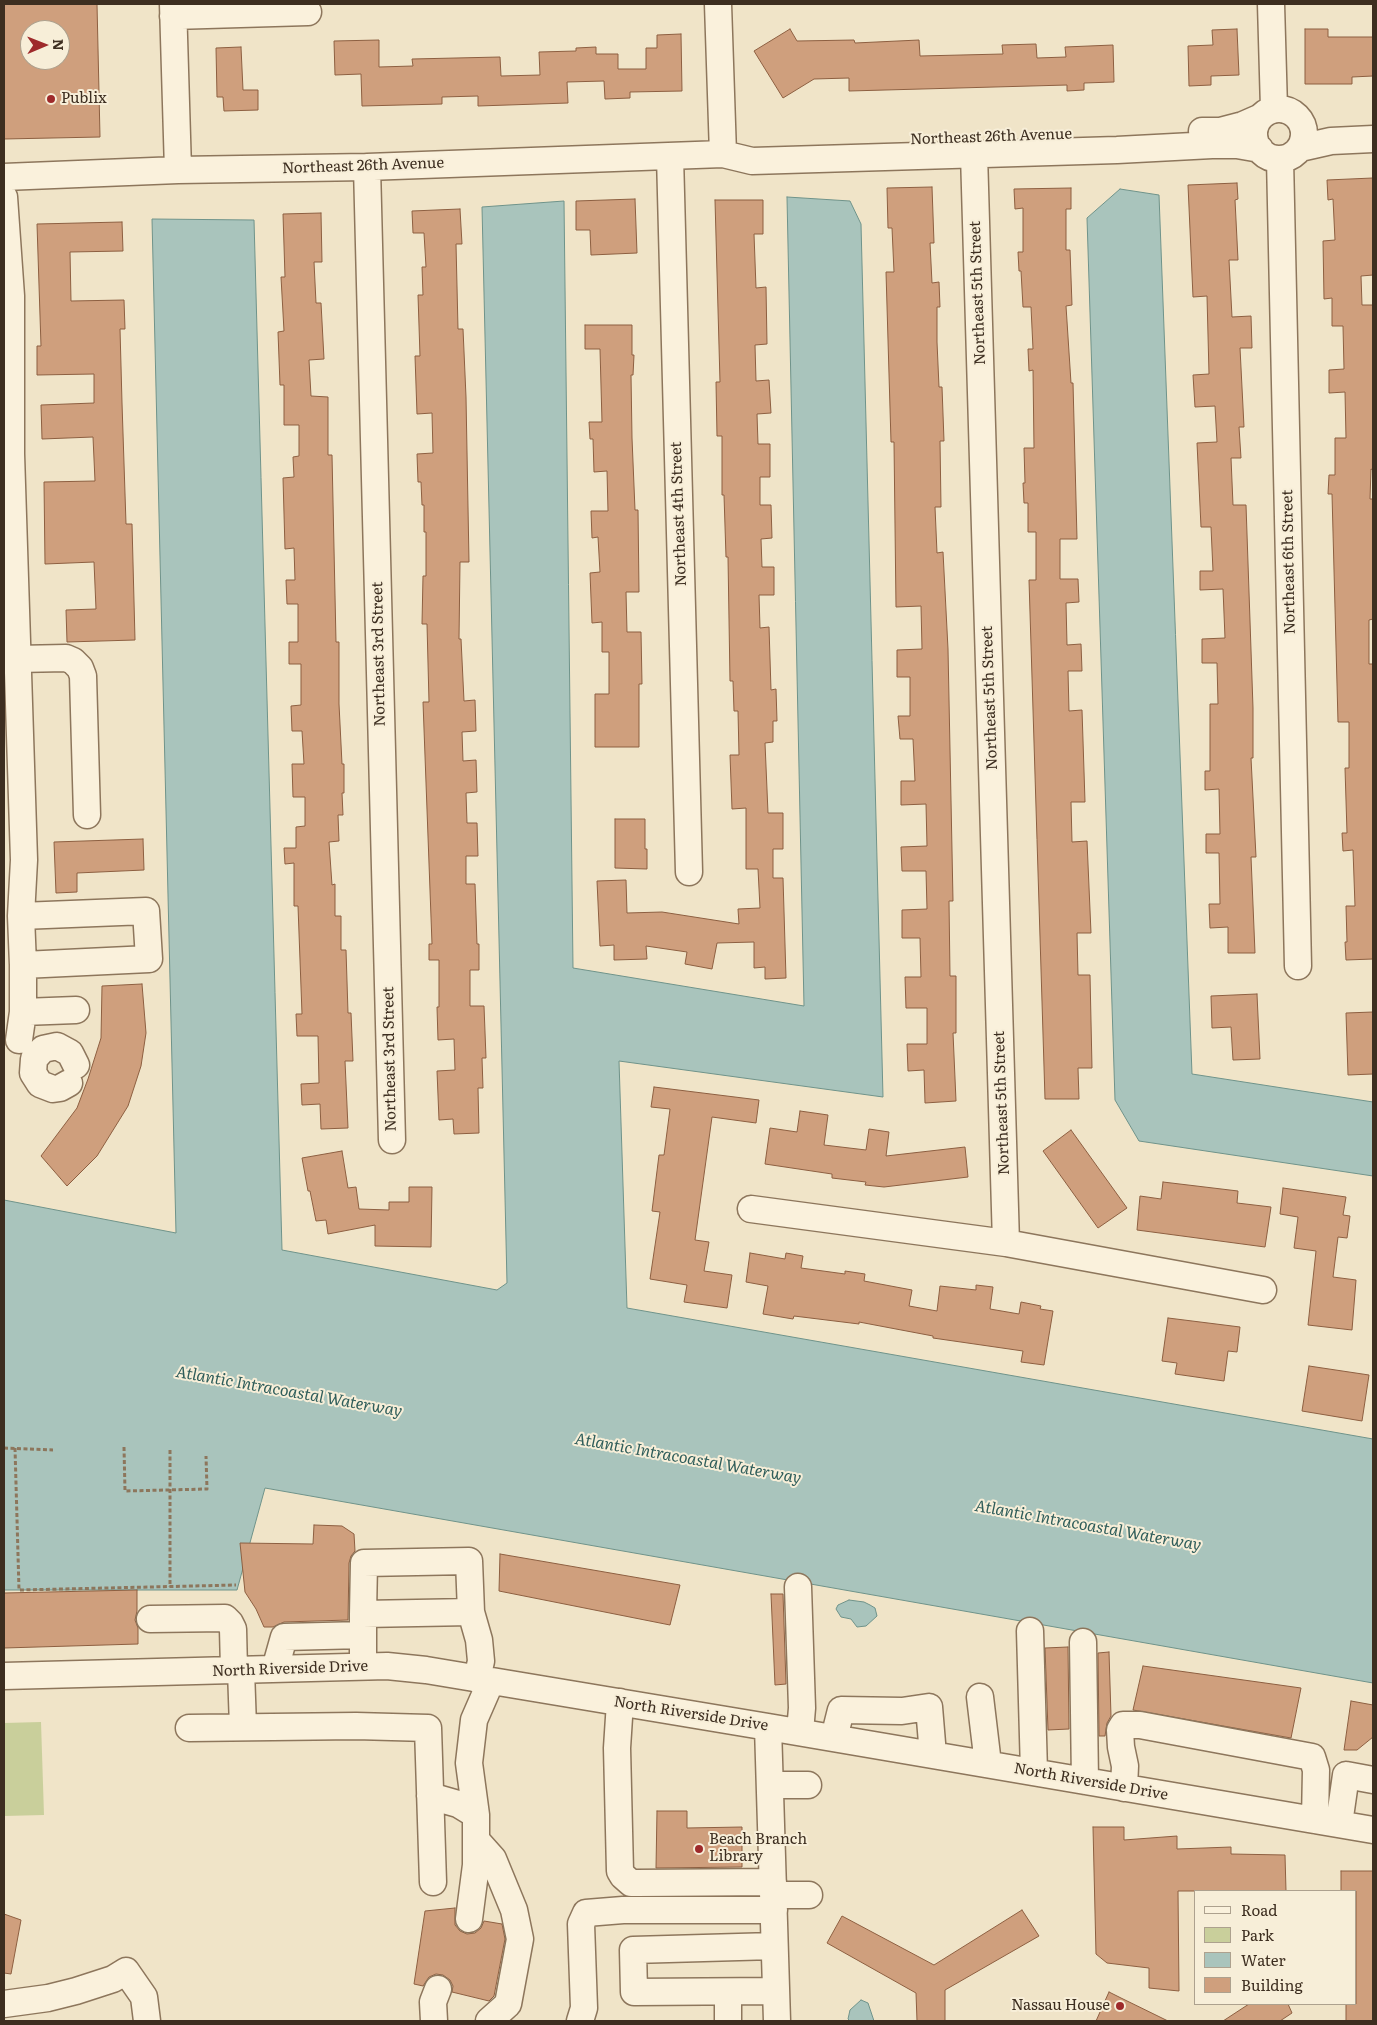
<!DOCTYPE html>
<style>
body{margin:0}
#map{position:relative;width:1377px;height:2025px;overflow:hidden;background:#f0e4c8;font-family:Literata,serif}
canvas{display:block}
.frame{position:absolute;inset:0;border:5px solid #3d2e20;pointer-events:none}
.legend{position:absolute;left:1194px;top:1890px;width:162px;height:115px;box-sizing:border-box;background:#f7eed8;border:1px solid #ada18e;margin:0;padding:6px 9px;list-style:none;font-size:15px;color:#3d2e20}
.legend li{display:flex;align-items:center;gap:10px;height:25px}
.legend b{width:25px;border:1px solid #ada18e}
.north{position:absolute;left:20px;top:20px;width:50px;height:50px;box-sizing:border-box;background:#f7eed8;border:1px solid #ada18e;border-radius:50%;rotate:89deg;font-size:14px;font-weight:700;line-height:20px;text-align:center;color:#3d2e20}
.north::after{content:'';display:block;margin:auto;width:18px;height:22px;background:#9e2a2b;clip-path:polygon(50% 0,100% 100%,50% 72%,0 100%)}
</style>
<div id="map">
<canvas width="1377" height="2025"></canvas>
<div class="frame"></div>
<ul class="legend">
<li><b style="height:6px;background:#faf1dc"></b>Road</li>
<li><b style="height:14px;background:#c9cf9b"></b>Park</li>
<li><b style="height:14px;background:#a9c4bc"></b>Water</li>
<li><b style="height:14px;background:#cf9f7d"></b>Building</li>
</ul>
<div class="north">N</div>
</div>
<script>
const g = document.querySelector('canvas').getContext('2d');
g.lineJoin = 'round';
function fill(path, color) {
  g.fillStyle = color;
  g.fill(path, 'evenodd');
}
function poly(rows) {
  const path = new Path2D();
  for (const r of rows) {
    if (r.length === 3) {
      path.moveTo(r[0] + r[2], r[1]);
      path.arc(r[0], r[1], r[2], 0, 2 * Math.PI);
      continue;
    }
    path.moveTo(r[0], r[1]);
    for (let i = 2; i < r.length; i += 2) path.lineTo(r[i], r[i + 1]);
  }
  return path;
}
function strokePath(path, color, width, dash) {
  g.strokeStyle = color;
  g.lineWidth = width;
  g.lineCap = dash ? 'butt' : 'round';
  g.setLineDash(dash || []);
  g.stroke(path);
}
function write(font, color, halo, rows, align = 'center') {
  g.font = font + ' Literata,serif';
  g.lineWidth = 4;
  g.setLineDash([]);
  g.textBaseline = 'middle';
  g.strokeStyle = halo;
  g.fillStyle = color;
  for (const [text, x, y, turn = 0] of rows) {
    g.save();
    g.translate(x, y);
    g.rotate((+turn || 0) * Math.PI / 180);
    g.textAlign = isNaN(turn) ? turn : align;
    if (halo) g.strokeText(text, 0, 0);
    g.fillText(text, 0, 0);
    g.restore();
  }
}
fill(poly([
 [41,1722,44,1815,4,1816,4,1723]
]), '#c9cf9b');
const water = poly([
 [1120,189,1159,195,1192,1074,1373,1102,1373,1176,1139,1141,1115,1100,1087,218,1120,189],
 [787,197,850,201,861,224,883,1097,619,1061,627,1308,1373,1439,1373,1683,265,1488,237,1590,4,1590,4,1200,176,1233,152,219,254,220,282,1250,497,1290,507,1283,482,207,564,201,573,968,804,1006,787,197],
 [849,1600,864,1602,870,1605,875,1608,877,1616,866,1626,857,1627,851,1619,841,1617,836,1609,838,1605,849,1600],
 [861,2000,868,2003,874,2021,850,2021,848,2019,850,2010,861,2000]
]);
fill(water, '#a9c4bc');
strokePath(water, '#6f938a', 1);
const building = poly([
 [4,4,97,4,100,137,4,139,4,4],
 [30,30,60,30,60,60,30,60,30,30],
 [790,29,797,41,854,40,855,43,919,40,920,56,1003,54,1002,45,1036,44,1037,58,1066,57,1065,47,1113,45,1114,82,1084,83,1084,90,1067,91,1067,85,849,91,849,78,814,79,783,98,754,51,790,29],
 [1237,29,1239,75,1211,76,1211,85,1189,86,1188,46,1213,45,1212,30,1237,29],
 [1305,29,1328,29,1328,37,1373,37,1373,76,1352,77,1352,84,1305,84,1305,29],
 [681,34,682,91,630,92,630,98,605,99,604,81,567,82,568,103,478,106,478,96,442,97,442,104,362,106,361,74,335,75,334,41,379,40,379,67,413,66,412,59,500,57,501,76,540,75,539,52,576,51,576,48,596,47,596,54,618,54,618,69,646,69,646,48,657,48,657,35,681,34],
 [241,47,243,90,258,90,258,110,224,111,223,97,217,97,216,48,241,47],
 [1373,178,1373,275,1361,276,1362,305,1373,305,1373,470,1371,469,1370,499,1373,499,1373,619,1369,620,1369,664,1373,664,1373,959,1346,960,1345,942,1347,942,1346,906,1355,906,1353,850,1343,851,1342,833,1347,833,1345,768,1349,768,1349,722,1338,722,1332,494,1328,494,1329,475,1335,475,1335,438,1346,438,1345,392,1329,393,1329,370,1344,369,1343,326,1332,326,1332,298,1324,299,1323,241,1335,240,1333,199,1328,200,1327,180,1373,178],
 [1237,183,1238,199,1235,200,1238,260,1229,260,1232,317,1251,316,1252,348,1240,348,1244,427,1239,427,1241,458,1231,458,1233,505,1246,505,1253,708,1253,758,1251,758,1256,857,1251,857,1255,953,1228,953,1228,927,1210,928,1209,904,1220,904,1219,853,1206,853,1206,834,1220,834,1219,789,1205,790,1205,771,1210,771,1210,704,1218,704,1217,663,1202,663,1202,639,1225,638,1223,589,1200,590,1200,571,1213,571,1211,527,1201,527,1197,443,1217,442,1215,406,1195,407,1193,375,1209,374,1207,296,1193,297,1188,185,1237,183],
 [932,187,934,243,930,243,932,283,939,282,940,307,937,307,937,342,939,387,942,387,944,441,940,441,941,507,935,507,937,553,943,552,948,649,953,901,949,901,950,976,956,976,956,1033,953,1033,956,1101,925,1103,924,1070,908,1071,907,1044,927,1044,927,1008,906,1008,905,977,921,977,920,938,902,938,902,910,927,909,926,871,902,871,901,847,927,846,926,804,901,805,901,781,915,781,913,739,900,739,898,716,910,716,910,677,897,677,897,650,922,649,921,606,896,607,894,442,891,442,886,272,894,272,892,228,888,228,887,188,932,187],
 [1071,188,1071,209,1066,209,1066,250,1070,250,1072,305,1066,306,1071,383,1073,383,1077,539,1060,539,1060,579,1078,579,1079,602,1066,603,1067,645,1081,644,1082,671,1068,671,1069,711,1082,710,1085,802,1071,802,1072,842,1087,841,1091,933,1077,933,1078,975,1090,975,1092,1068,1078,1068,1079,1099,1045,1099,1029,580,1036,580,1036,532,1028,532,1028,503,1024,503,1023,483,1025,483,1024,448,1034,448,1033,370,1029,371,1028,349,1033,349,1031,307,1023,307,1021,271,1019,271,1018,252,1023,252,1023,208,1015,209,1014,189,1071,188],
 [635,199,637,253,591,255,590,230,576,230,576,201,635,199],
 [715,200,763,200,763,234,754,234,756,288,766,287,767,344,755,345,756,381,769,380,771,413,757,414,758,444,770,444,770,477,760,477,760,505,771,505,772,538,761,539,762,567,774,567,774,595,759,595,760,628,769,627,771,690,776,689,777,721,773,721,773,742,765,743,768,813,783,813,783,849,773,849,773,878,783,878,786,978,765,979,765,967,754,968,754,942,717,943,712,969,685,964,687,952,646,946,647,959,614,960,614,945,600,946,597,881,626,880,627,913,662,912,739,924,738,909,760,908,758,869,746,869,746,808,732,809,730,755,739,755,738,711,734,711,733,681,730,681,728,557,726,557,724,495,722,495,722,436,717,436,716,382,720,382,715,200],
 [460,209,462,244,456,244,458,329,463,329,466,397,469,562,460,562,459,639,461,639,464,701,475,700,476,731,462,732,463,761,476,760,477,792,466,793,467,823,477,823,478,856,466,856,466,884,475,884,477,944,479,944,479,970,470,970,470,1006,484,1006,486,1058,482,1058,483,1088,478,1088,479,1133,454,1134,453,1119,439,1120,437,1071,455,1070,454,1039,438,1040,437,1007,439,1007,439,960,429,960,429,944,432,944,423,702,429,702,427,624,422,624,423,576,426,576,426,532,424,532,424,505,422,505,421,482,418,482,417,454,433,453,432,413,417,414,415,356,420,356,418,295,423,295,422,267,426,267,424,233,413,233,412,211,460,209],
 [321,213,322,262,314,262,316,303,321,303,324,359,309,360,311,396,328,397,328,455,332,455,336,642,339,642,339,704,342,764,344,764,344,793,342,793,343,815,338,815,339,841,329,842,332,885,335,884,335,916,341,916,341,950,346,950,348,1013,351,1013,353,1061,345,1061,348,1128,321,1129,320,1104,302,1105,301,1084,319,1083,318,1036,297,1036,296,1014,302,1014,298,906,294,906,294,863,285,864,284,848,296,848,296,827,305,826,305,797,293,797,292,764,304,764,302,731,292,731,291,706,301,705,301,664,289,664,289,642,298,642,298,604,287,604,286,580,295,580,294,548,285,549,283,478,294,477,293,457,299,456,299,425,284,425,284,385,280,385,278,332,284,331,281,277,285,277,283,214,321,213],
 [122,222,123,251,70,252,71,301,124,300,125,329,120,329,122,403,126,524,132,524,135,640,67,642,66,610,96,609,94,562,45,564,44,482,95,481,93,437,42,439,41,405,94,403,94,374,37,375,37,346,41,346,37,224,122,222],
 [585,325,632,325,632,355,634,355,633,375,631,375,632,438,635,510,638,510,639,592,626,592,627,632,641,632,642,684,639,684,639,747,595,747,595,694,609,694,609,652,602,652,602,622,592,623,590,573,600,572,598,537,592,538,591,511,608,511,607,471,594,472,593,439,590,439,589,422,602,422,600,349,585,349,585,325],
 [615,819,645,819,645,849,647,849,647,869,615,868,615,819],
 [143,839,144,870,77,873,77,892,56,893,54,842,143,839],
 [142,984,146,1033,141,1066,128,1106,97,1156,67,1186,41,1156,77,1108,88,1079,101,1038,102,986,142,984],
 [1257,994,1260,1059,1233,1060,1231,1027,1212,1028,1211,996,1257,994],
 [1373,1012,1373,1074,1348,1075,1346,1013,1373,1012],
 [654,1087,759,1100,756,1123,712,1117,695,1240,709,1242,704,1271,732,1275,727,1308,684,1302,687,1285,650,1279,660,1212,652,1211,659,1155,664,1155,670,1109,651,1107,654,1087],
 [800,1111,828,1115,824,1145,866,1150,869,1129,889,1132,886,1156,965,1147,968,1177,884,1187,865,1185,866,1182,832,1178,832,1174,765,1164,770,1128,797,1132,800,1111],
 [1071,1130,1127,1208,1098,1228,1043,1151,1071,1130],
 [342,1151,348,1188,356,1187,359,1209,389,1210,389,1202,409,1202,409,1187,432,1187,431,1247,375,1246,375,1225,328,1234,326,1220,316,1221,310,1191,308,1191,302,1158,342,1151],
 [1163,1182,1238,1191,1237,1203,1271,1207,1265,1247,1137,1230,1140,1196,1161,1199,1163,1182],
 [1283,1188,1346,1197,1343,1215,1350,1216,1347,1238,1338,1237,1333,1277,1356,1280,1352,1330,1308,1325,1316,1251,1294,1248,1298,1217,1280,1214,1283,1188],
 [750,1253,785,1259,786,1253,803,1256,801,1268,845,1274,845,1271,865,1274,864,1281,912,1290,909,1306,937,1311,940,1286,976,1290,976,1285,993,1287,990,1309,1019,1314,1021,1302,1041,1306,1040,1309,1053,1311,1044,1365,1021,1362,1023,1351,933,1338,933,1336,859,1322,859,1324,794,1316,793,1319,763,1314,768,1286,746,1282,750,1253],
 [1168,1318,1240,1327,1237,1352,1228,1351,1224,1381,1175,1374,1177,1363,1162,1361,1168,1318],
 [1309,1366,1369,1375,1362,1421,1302,1411,1309,1366],
 [314,1525,342,1526,354,1534,355,1551,351,1556,349,1563,348,1620,284,1622,273,1627,264,1627,256,1609,245,1592,240,1543,313,1544,314,1525],
 [500,1554,680,1585,670,1625,499,1591,500,1554],
 [137,1590,137,1611,135,1620,138,1628,138,1644,4,1648,4,1593,137,1590],
 [771,1594,783,1594,786,1684,775,1685,771,1594],
 [1068,1647,1069,1729,1048,1730,1045,1648,1068,1647],
 [1109,1652,1111,1716,1107,1723,1105,1736,1099,1736,1098,1653,1109,1652],
 [1143,1666,1301,1688,1291,1738,1133,1710,1143,1666],
 [1351,1701,1373,1705,1373,1737,1357,1750,1344,1750,1351,1701],
 [657,1811,687,1811,687,1828,742,1827,742,1867,656,1868,657,1811],
 [1093,1827,1124,1827,1124,1840,1177,1836,1177,1849,1231,1847,1231,1854,1285,1855,1286,1891,1178,1891,1179,1991,1149,1988,1149,1968,1107,1963,1096,1954,1093,1827],
 [1341,1871,1373,1871,1373,2021,1346,2021,1346,2004,1356,2004,1356,1891,1341,1891,1341,1871],
 [455,1908,455,1925,460,1931,467,1934,475,1933,481,1928,484,1921,502,1924,505,1939,494,1996,489,2001,452,1992,453,1986,450,1980,443,1975,436,1974,429,1977,423,1986,414,1984,425,1911,455,1908],
 [1022,1910,1039,1936,945,1990,945,2021,917,2021,916,1993,827,1943,842,1916,934,1965,1022,1910],
 [4,1914,21,1920,11,1974,4,1973,4,1914],
 [1109,1992,1121,1998,1168,2021,1096,2021,1109,1992],
 [1249,2004,1288,2004,1292,2013,1280,2021,1223,2021,1249,2004]
]);
fill(building, '#cf9f7d');
strokePath(building, '#8d5f41', 1);
strokePath(poly([
 [596,2020,596,2021]
]), '#ccc0a6', 26, [26, 13]);
const minor = poly([
 [173,4,178,170],
 [718,4,723,154],
 [1271,4,1274,109],
 [173,16,308,12],
 [1279,134,25],
 [1202,131,1220,131,1243,125,1259,118],
 [1300,148,1331,141,1373,139],
 [974,154,1006,1243],
 [670,156,689,872],
 [1280,159,1298,966],
 [367,167,392,1140],
 [4,177,178,170,367,167,723,154,752,161,1117,150,1212,145,1237,145,1260,149],
 [4,197,11,296,11,454,24,860,21,916,23,965,149,959,146,911,21,916],
 [17,659,66,658,73,661,80,668,83,676,87,815],
 [23,1012,76,1010],
 [19,1040,23,1012,23,965],
 [69,1083,60,1088,53,1089,40,1084,33,1073,34,1059,43,1049,57,1046,70,1053,76,1065],
 [751,1209,1006,1243,1263,1290],
 [798,1587,802,1708,800,1732],
 [471,1612,479,1640,481,1661,477,1679],
 [150,1619,225,1618,230,1623,233,1629,234,1670],
 [1030,1631,1034,1772],
 [1083,1642,1085,1781],
 [363,1666,363,1614,364,1563,469,1561,471,1612,363,1614],
 [275,1669,284,1637,363,1635],
 [241,1670,243,1727],
 [4,1676,387,1666,426,1670,768,1727,1373,1830],
 [980,1697,988,1764],
 [620,1702,617,1748,620,1871,623,1876,631,1883,637,1883,773,1882],
 [768,1727,777,2021],
 [189,1728,356,1726,428,1728,433,1882],
 [834,1738,841,1710,902,1711,929,1707,933,1755],
 [770,1785,808,1785],
 [1124,1788,1125,1766,1121,1747,1120,1730,1123,1725,1140,1725,1312,1757,1316,1770,1315,1820],
 [430,1796,458,1804,476,1815],
 [1339,1824,1346,1775,1373,1780],
 [476,1840,493,1859,514,1910,520,1939,508,2004,489,2021],
 [773,1895,809,1895],
 [469,1919,476,1865,476,1815,469,1763,474,1720,491,1681],
 [774,1946,633,1950,634,1992,776,1991],
 [728,1992,728,2021],
 [4,2004,48,1998,76,1991,113,1979,126,1971,144,1997,147,2021],
 [434,2021,433,2002,438,1989],
 [580,2021,584,2008,581,1924,586,1913,623,1910,774,1910]
]);
strokePath(minor, '#8d765c', 29);
strokePath(poly([
 [124,1447,125,1491,207,1489,206,1456],
 [4,1448,53,1450],
 [15,1448,19,1590,236,1585],
 [170,1450,170,1587]
]), '#8d765c', 3, [4, 2.5]);
strokePath(minor, '#faf1dc', 26);
for (const [x, y, r, color] of [
 [51,99,5,"#9e2a2b"],
 [699,1849,5,"#9e2a2b"],
 [1120,2006,5,"#9e2a2b"]
]) {
  const dot = new Path2D();
  dot.arc(x, y, r, 0, 2 * Math.PI);
  g.fillStyle = color;
  g.fill(dot);
  strokePath(dot, '#f7eed8', 2);
}
write('15px', '#3d2e20', '#f7eed8', [
 ["Publix",61,99],
 ["Beach Branch",709,1840],
 ["Library",709,1857],
 ["Nassau House",1110,2006,"right"]
], 'left');
write('15px', '#3d2e20', '#f7eed8', [
 ["Northeast 26th Avenue",991,137,-2],
 ["Northeast 26th Avenue",363,166,-2],
 ["Northeast 5th Street",978,293,-92],
 ["Northeast 4th Street",679,514,-92],
 ["Northeast 6th Street",1289,562,-91],
 ["Northeast 3rd Street",379,654,-91],
 ["Northeast 5th Street",990,698,-92],
 ["Northeast 3rd Street",390,1059,-91],
 ["Northeast 5th Street",1002,1103,-92],
 ["North Riverside Drive",290,1669,-2],
 ["North Riverside Drive",691,1714,9],
 ["North Riverside Drive",1091,1782,10]
]);
write('italic 16px', '#2f5d5a', '#f7eed8', [
 ["Atlantic Intracoastal Waterway",289,1392,10],
 ["Atlantic Intracoastal Waterway",688,1459,10],
 ["Atlantic Intracoastal Waterway",1088,1526,10]
]);
</script>
